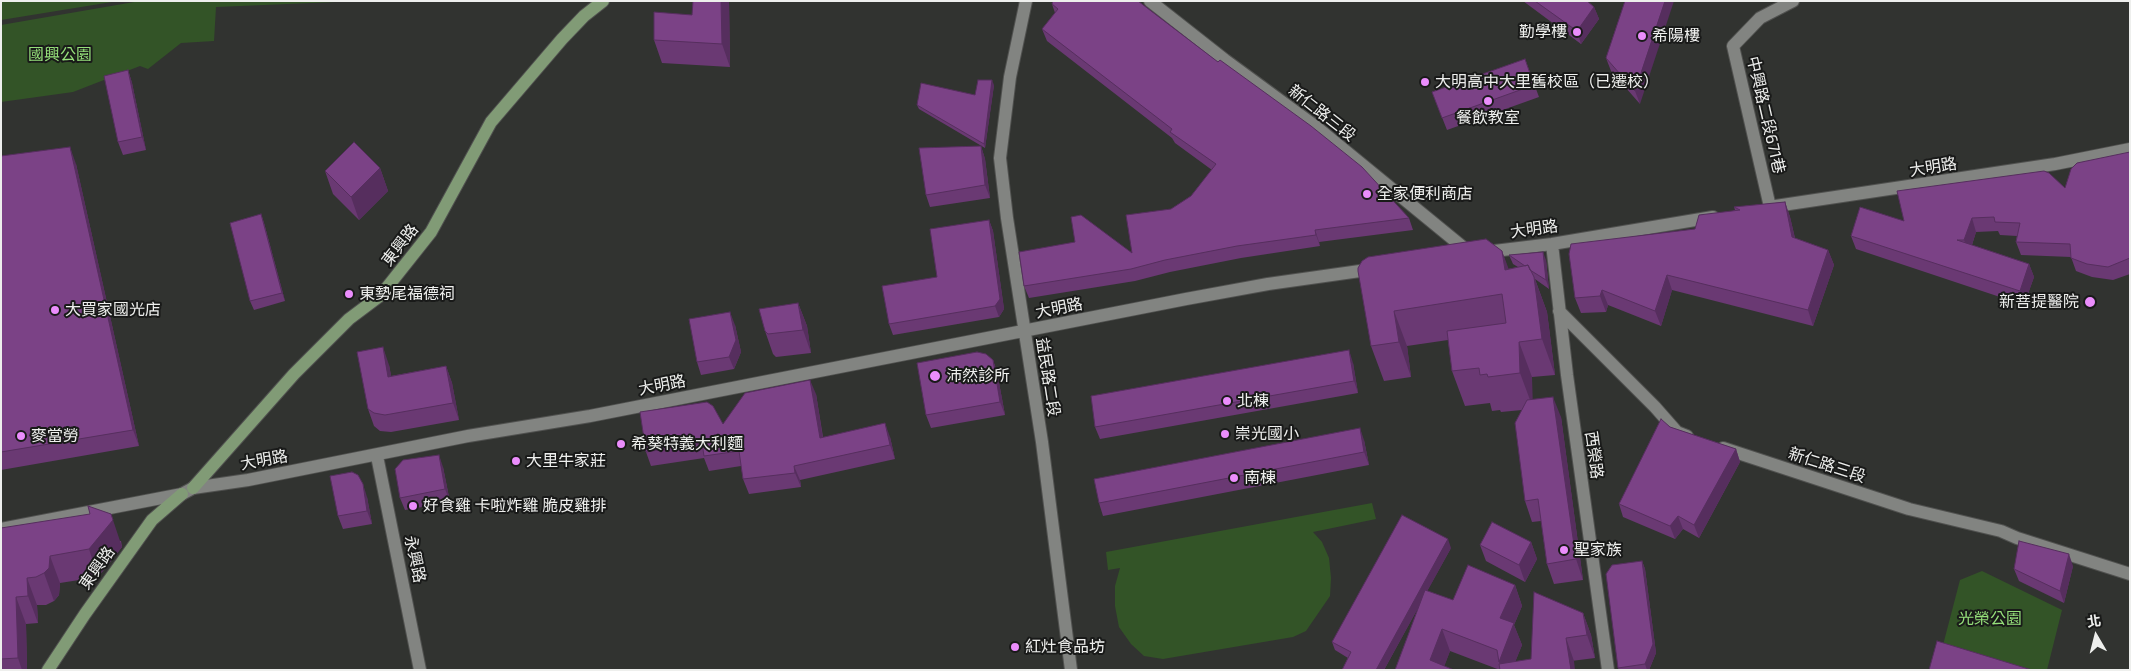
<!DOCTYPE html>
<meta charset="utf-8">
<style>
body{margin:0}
#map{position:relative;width:2131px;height:671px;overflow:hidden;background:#313330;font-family:"Exo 2","Noto Sans TC",sans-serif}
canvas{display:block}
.frame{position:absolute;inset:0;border:2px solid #eeefed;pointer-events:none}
.north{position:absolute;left:2071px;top:611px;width:50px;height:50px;-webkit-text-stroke:4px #191a19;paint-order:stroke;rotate:352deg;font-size:14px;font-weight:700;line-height:20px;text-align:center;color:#eeefed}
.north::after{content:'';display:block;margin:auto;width:18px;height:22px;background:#eeefed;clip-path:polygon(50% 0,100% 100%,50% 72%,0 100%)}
</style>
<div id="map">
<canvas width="2131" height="671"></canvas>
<div class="frame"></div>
<div class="north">北</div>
</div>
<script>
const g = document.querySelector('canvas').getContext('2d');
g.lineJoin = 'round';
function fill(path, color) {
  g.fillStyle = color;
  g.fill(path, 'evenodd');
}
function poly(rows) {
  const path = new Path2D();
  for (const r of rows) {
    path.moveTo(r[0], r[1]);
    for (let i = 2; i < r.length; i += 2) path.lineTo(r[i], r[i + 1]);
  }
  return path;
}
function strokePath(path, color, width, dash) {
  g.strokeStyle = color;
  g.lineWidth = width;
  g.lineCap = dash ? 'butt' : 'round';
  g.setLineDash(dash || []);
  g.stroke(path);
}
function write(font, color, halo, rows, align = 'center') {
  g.font = font + ' "Exo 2","Noto Sans TC",sans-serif';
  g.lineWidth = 4;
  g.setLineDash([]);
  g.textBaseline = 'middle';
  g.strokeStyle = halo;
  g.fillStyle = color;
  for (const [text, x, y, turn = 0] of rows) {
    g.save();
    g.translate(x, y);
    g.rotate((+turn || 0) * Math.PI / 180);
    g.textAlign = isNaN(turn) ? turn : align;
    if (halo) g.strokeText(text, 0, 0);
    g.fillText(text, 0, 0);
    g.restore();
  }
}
fill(poly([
 [1,1,118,1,1,20],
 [140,1,360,1,216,7,214,41,181,43,148,69,140,66,73,92,1,102,1,25],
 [1372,503,1376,519,1313,532,1322,542,1329,558,1331,578,1330,596,1306,631,1293,637,1163,659,1144,656,1131,644,1119,627,1115,606,1115,586,1120,568,1108,570,1106,552],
 [1982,571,2062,610,2047,670,2015,670,1943,645,1960,580]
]), '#335427');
const street = poly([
 [1026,1,1010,77,1000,158,1007,218,1042,442,1071,670],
 [1150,1,1225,60,1315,126,1470,253],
 [1769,207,2055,164,2130,149],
 [1770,207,1733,46,1760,18,1793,1],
 [1552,244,1567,375,1608,670],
 [1486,252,1552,244,1713,217],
 [1559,311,1655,407,1677,432,1687,436],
 [1723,448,1909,509,2001,531,2017,538,2130,574],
 [377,456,420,670],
 [1,529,182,494,193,488,248,480,468,436,590,416,1186,299,1268,284,1374,269]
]);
const secondary = poly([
 [193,488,294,374,349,319,381,295,431,232,491,122,562,39,584,16,603,1],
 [48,670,85,614,152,520,182,494]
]);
strokePath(street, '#50514f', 14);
strokePath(secondary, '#50514f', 14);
strokePath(street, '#828481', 12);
strokePath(secondary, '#819b76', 12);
fill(poly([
 [729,1,730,67,662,63,654,40,692,15],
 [1523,1,1587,1,1594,7,1599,19,1581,44],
 [1625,1,1640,104,1611,71,1606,58],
 [1052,4,1409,218,1413,230,1319,242,1320,246,1241,258,1170,272,1135,281,1029,298,1024,286,1132,253,1171,209,1191,196,1212,170,1175,143,1172,138,1047,41,1042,29,1055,13],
 [1525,59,1539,97,1447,130,1432,92],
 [128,70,132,83,146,150,123,155,118,142],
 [994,85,985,148,919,109,917,105,975,95],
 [981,146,985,159,990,198,930,207,926,195],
 [2130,152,2130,274,2113,280,2092,277,2076,271,2071,257,2021,255,2016,242,2017,236,2000,235,1998,231,1976,232,1972,245,2029,264,2034,277,2024,305,1856,249,1851,236,1904,221,2065,188],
 [1,156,76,164,139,446,1,470],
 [380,168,388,191,359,220,333,194,325,171],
 [1785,202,1790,217,1795,238,1828,250,1834,265,1813,326,1672,290,1661,326,1608,305,1606,312,1581,313,1575,298,1695,229,1735,210,1734,207],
 [261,214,264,223,285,301,254,310,250,301],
 [989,220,993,231,1004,309,999,317,893,335,889,324,937,277],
 [1502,251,1508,269,1518,267,1513,264,1509,255,1546,260,1549,289,1535,279,1547,312,1555,375,1532,377,1532,399,1561,417,1583,580,1554,584,1547,564,1541,521,1532,522,1525,501,1522,410,1501,412,1500,410,1492,411,1490,403,1465,406,1452,371,1448,340,1407,346,1411,377,1384,381,1371,346,1362,261],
 [798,303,807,326,811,353,776,357,773,354,765,331],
 [735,325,741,352,734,369,701,375,697,362],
 [993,360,997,372,1005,415,931,428,926,415],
 [1353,363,1358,393,1100,439,1095,427],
 [389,365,391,376,446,366,452,383,459,420,391,432,380,431,374,426,368,409],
 [816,394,823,437,890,437,895,459,800,480,801,487,749,494,743,479,741,466,709,471,704,458,651,466,646,452,723,424],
 [1670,427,1736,449,1740,462,1699,538,1683,529,1675,539,1623,517,1619,504],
 [1364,440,1369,465,1103,516,1099,503],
 [443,467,450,502,405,510,400,498],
 [367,497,372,524,343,529,338,516],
 [1,528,121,541,122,547,98,577,60,583,59,595,54,601,46,605,37,605,38,623,26,624,27,670,1,670],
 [1531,542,1537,559,1525,582,1486,561,1480,545],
 [1451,548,1427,591,1453,600,1515,585,1522,606,1514,625,1522,645,1515,662,1531,659,1583,613,1591,635,1595,658,1500,670,1450,651,1444,666,1395,670,1419,606,1384,670,1342,670,1348,658,1335,650,1332,642],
 [1642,561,1645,569,1656,653,1649,670,1619,670,1618,668],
 [2073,566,2064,603,2019,581,2014,569]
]), '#6a3973');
fill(poly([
 [721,1,729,1,730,67,722,44],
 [1665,1,1674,1,1640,104,1635,91],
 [1594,7,1599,19,1581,44,1577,31],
 [128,70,132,83,146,150,142,137],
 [992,80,994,85,985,148,984,144],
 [981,146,985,159,990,198,985,185],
 [70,147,76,164,139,446,133,430],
 [380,168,388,191,359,220,351,197],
 [1785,202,1790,217,1798,252,1792,237],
 [261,214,264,223,285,301,282,293],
 [1972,218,1976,232,1969,254,1964,240],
 [989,220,993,231,1004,309,999,317,995,306],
 [1315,230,1319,242,1320,246,1316,235],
 [1828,250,1834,265,1813,326,1808,310],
 [1502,251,1515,286,1505,270],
 [1543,252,1546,260,1549,289,1546,280],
 [2029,264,2034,277,2024,305,2020,291],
 [1667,275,1672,290,1661,326,1655,311],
 [1534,277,1547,312,1555,375,1542,339],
 [1602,290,1608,305,1606,312,1600,296],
 [798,303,807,326,811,353,803,330],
 [1394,311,1407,346,1411,377,1399,342],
 [730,312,735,325,741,352,734,369,729,357],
 [1519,342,1532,377,1533,408,1520,373],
 [383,347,389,365,395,394,388,377],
 [1349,350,1353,363,1358,393,1354,381],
 [993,360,997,372,1005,415,1000,402],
 [446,366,452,383,459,420,453,403],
 [810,380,816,394,825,452,820,438],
 [1553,397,1561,417,1583,580,1576,559],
 [885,423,890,437,895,459,890,445],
 [1360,428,1364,440,1369,465,1364,452],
 [1736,449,1740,462,1699,538,1694,525],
 [439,455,443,467,450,502,445,489],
 [794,466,800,480,801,487,795,473],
 [363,484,367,497,372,524,367,511],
 [111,514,122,547,98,577,89,549],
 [1678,516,1683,529,1675,539,1670,526],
 [1448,539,1451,548,1384,670,1376,670],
 [1531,542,1537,559,1525,582,1519,565],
 [2069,554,2073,566,2064,603,2060,591],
 [50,556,60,583,59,595,54,601,44,573],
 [1642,561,1645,569,1656,653,1649,670,1647,670,1645,664],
 [27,578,37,605,38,623,28,596],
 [1515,585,1522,606,1514,625,1522,645,1512,670,1502,670,1499,662,1500,618],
 [16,597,26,624,27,670,22,670,18,658],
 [1583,613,1591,635,1595,658,1587,635],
 [1442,629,1450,651,1443,670,1430,660],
 [1566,638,1574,661,1575,670,1571,670]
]), '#562e5e');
const building = poly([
 [693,1,721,1,722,44,654,40,654,12,692,15,693,1],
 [1053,1,1138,1,1218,62,1220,60,1311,126,1362,167,1409,218,1315,230,1316,235,1237,246,1165,260,1131,269,1024,286,1019,252,1075,242,1071,217,1081,215,1132,253,1126,215,1171,209,1191,196,1216,164,1170,132,1172,129,1042,29,1058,9,1052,4,1053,1],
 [1535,1,1587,1,1594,7,1577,31,1535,1],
 [1625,1,1665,1,1635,91,1606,58,1625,1],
 [1525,59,1534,85,1442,118,1432,92,1525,59],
 [128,70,142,137,118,142,104,76,128,70],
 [978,80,992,80,984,144,917,105,921,83,975,95,978,80],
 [354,142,380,168,351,197,325,171,354,142],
 [981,146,985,185,926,195,919,148,981,146],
 [70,147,133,430,1,452,1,156,70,147],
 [2130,152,2130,258,2108,267,2087,264,2071,258,2070,244,2016,242,2020,223,1995,222,1994,217,1972,218,1964,240,1957,240,2029,264,2020,291,1851,236,1860,207,1904,221,1897,191,2044,171,2049,173,2065,188,2071,169,2077,163,2130,152],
 [1785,202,1792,237,1828,250,1808,310,1667,275,1655,311,1602,290,1600,296,1575,298,1569,254,1571,244,1695,229,1699,215,1740,210,1734,207,1785,202],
 [261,214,282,293,250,301,230,223,261,214],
 [989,220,1000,299,995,306,889,324,882,286,937,277,930,229,989,220],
 [1486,239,1502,251,1505,270,1528,265,1534,277,1542,339,1519,342,1520,373,1488,377,1487,374,1480,375,1479,368,1452,371,1447,331,1506,323,1502,294,1394,311,1399,342,1371,346,1358,271,1358,268,1362,261,1368,257,1486,239],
 [1543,252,1546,280,1530,270,1528,265,1525,266,1509,255,1543,252],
 [798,303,803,330,768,334,765,331,759,309,798,303],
 [730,312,736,340,729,357,697,362,689,319,730,312],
 [383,347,388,377,446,366,453,403,385,415,374,413,368,409,357,352,383,347],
 [1349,350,1354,381,1095,427,1091,396,1349,350],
 [977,352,986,354,993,360,1000,402,926,415,917,363,977,352],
 [810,380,820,438,885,423,890,445,794,466,795,473,743,479,739,451,704,456,702,443,646,452,640,412,707,402,713,406,723,424,745,393,810,380],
 [1553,397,1576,559,1547,564,1538,499,1525,501,1515,423,1527,400,1553,397],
 [1661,419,1670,427,1736,449,1694,525,1678,516,1670,526,1619,504,1661,419],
 [1360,428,1364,452,1099,503,1094,479,1360,428],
 [439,455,445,489,400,498,395,469,403,460,439,455],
 [352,472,358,475,363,484,367,511,338,516,330,476,352,472],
 [88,506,111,514,113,520,89,549,50,556,49,568,44,573,36,577,27,578,28,596,16,597,18,658,1,659,1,528,90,514,88,506],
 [1402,515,1448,539,1376,670,1342,670,1351,652,1332,642,1402,515],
 [1492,522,1531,542,1519,565,1480,545,1492,522],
 [2019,541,2069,554,2060,591,2014,569,2019,541],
 [1642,561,1653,644,1645,664,1618,668,1606,574,1612,565,1642,561],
 [1468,565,1515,585,1500,618,1514,623,1499,662,1497,650,1442,629,1430,660,1454,670,1395,670,1425,590,1453,600,1468,565],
 [1534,592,1583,613,1587,635,1566,638,1571,670,1500,670,1499,664,1531,659,1534,592],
 [1937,641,2032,670,1929,670,1937,641]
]);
fill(building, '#7b4286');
strokePath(building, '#562e5e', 1);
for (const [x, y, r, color] of [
 [1577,32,5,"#eb8dfc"],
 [1642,36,5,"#eb8dfc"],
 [1425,82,5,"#eb8dfc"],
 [1488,101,5,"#eb8dfc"],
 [1367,194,5,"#eb8dfc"],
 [349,294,5,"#eb8dfc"],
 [2090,302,6,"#eb8dfc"],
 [55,310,5,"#eb8dfc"],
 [935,376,6,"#eb8dfc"],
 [1227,401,5,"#eb8dfc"],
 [1225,434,5,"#eb8dfc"],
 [21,436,5,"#eb8dfc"],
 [621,444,5,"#eb8dfc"],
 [516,461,5,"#eb8dfc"],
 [1234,478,5,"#eb8dfc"],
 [413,506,5,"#eb8dfc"],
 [1564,550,5,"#eb8dfc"],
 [1015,647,5,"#eb8dfc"]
]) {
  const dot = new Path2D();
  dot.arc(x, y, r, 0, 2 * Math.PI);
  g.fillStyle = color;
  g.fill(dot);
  strokePath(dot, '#191a19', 2);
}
write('16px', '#eeefed', '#191a19', [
 ["勤學樓",1567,32,"right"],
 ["希陽樓",1652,36],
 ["大明高中大里舊校區（已遷校）",1435,82],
 ["餐飲教室",1488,118,"center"],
 ["全家便利商店",1377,194],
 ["東勢尾福德祠",359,294],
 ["新菩提醫院",2079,302,"right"],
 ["大買家國光店",65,310],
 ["沛然診所",946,376],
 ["北棟",1237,401],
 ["崇光國小",1235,434],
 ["麥當勞",31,436],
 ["希葵特義大利麵",631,444],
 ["大里牛家莊",526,461],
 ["南棟",1244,478],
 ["好食雞 卡啦炸雞 脆皮雞排",423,506],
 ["聖家族",1574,550],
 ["紅灶食品坊",1025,647]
], 'left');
write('16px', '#95df7a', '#191a19', [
 ["國興公園",60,55],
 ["光榮公園",1990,619]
]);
write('16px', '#eeefed', '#191a19', [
 ["新仁路三段",1322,113,38],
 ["中興路二段671巷",1766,115,77],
 ["大明路",1933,167,-9],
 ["大明路",1534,229,-8],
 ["東興路",400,245,-52],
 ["大明路",1059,308,-11],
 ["益民路二段",1048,377,81],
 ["大明路",662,385,-11],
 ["西榮路",1594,455,82],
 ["大明路",264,460,-10],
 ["新仁路三段",1827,465,18],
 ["永興路",415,559,78],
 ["東興路",97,568,-55]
]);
</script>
